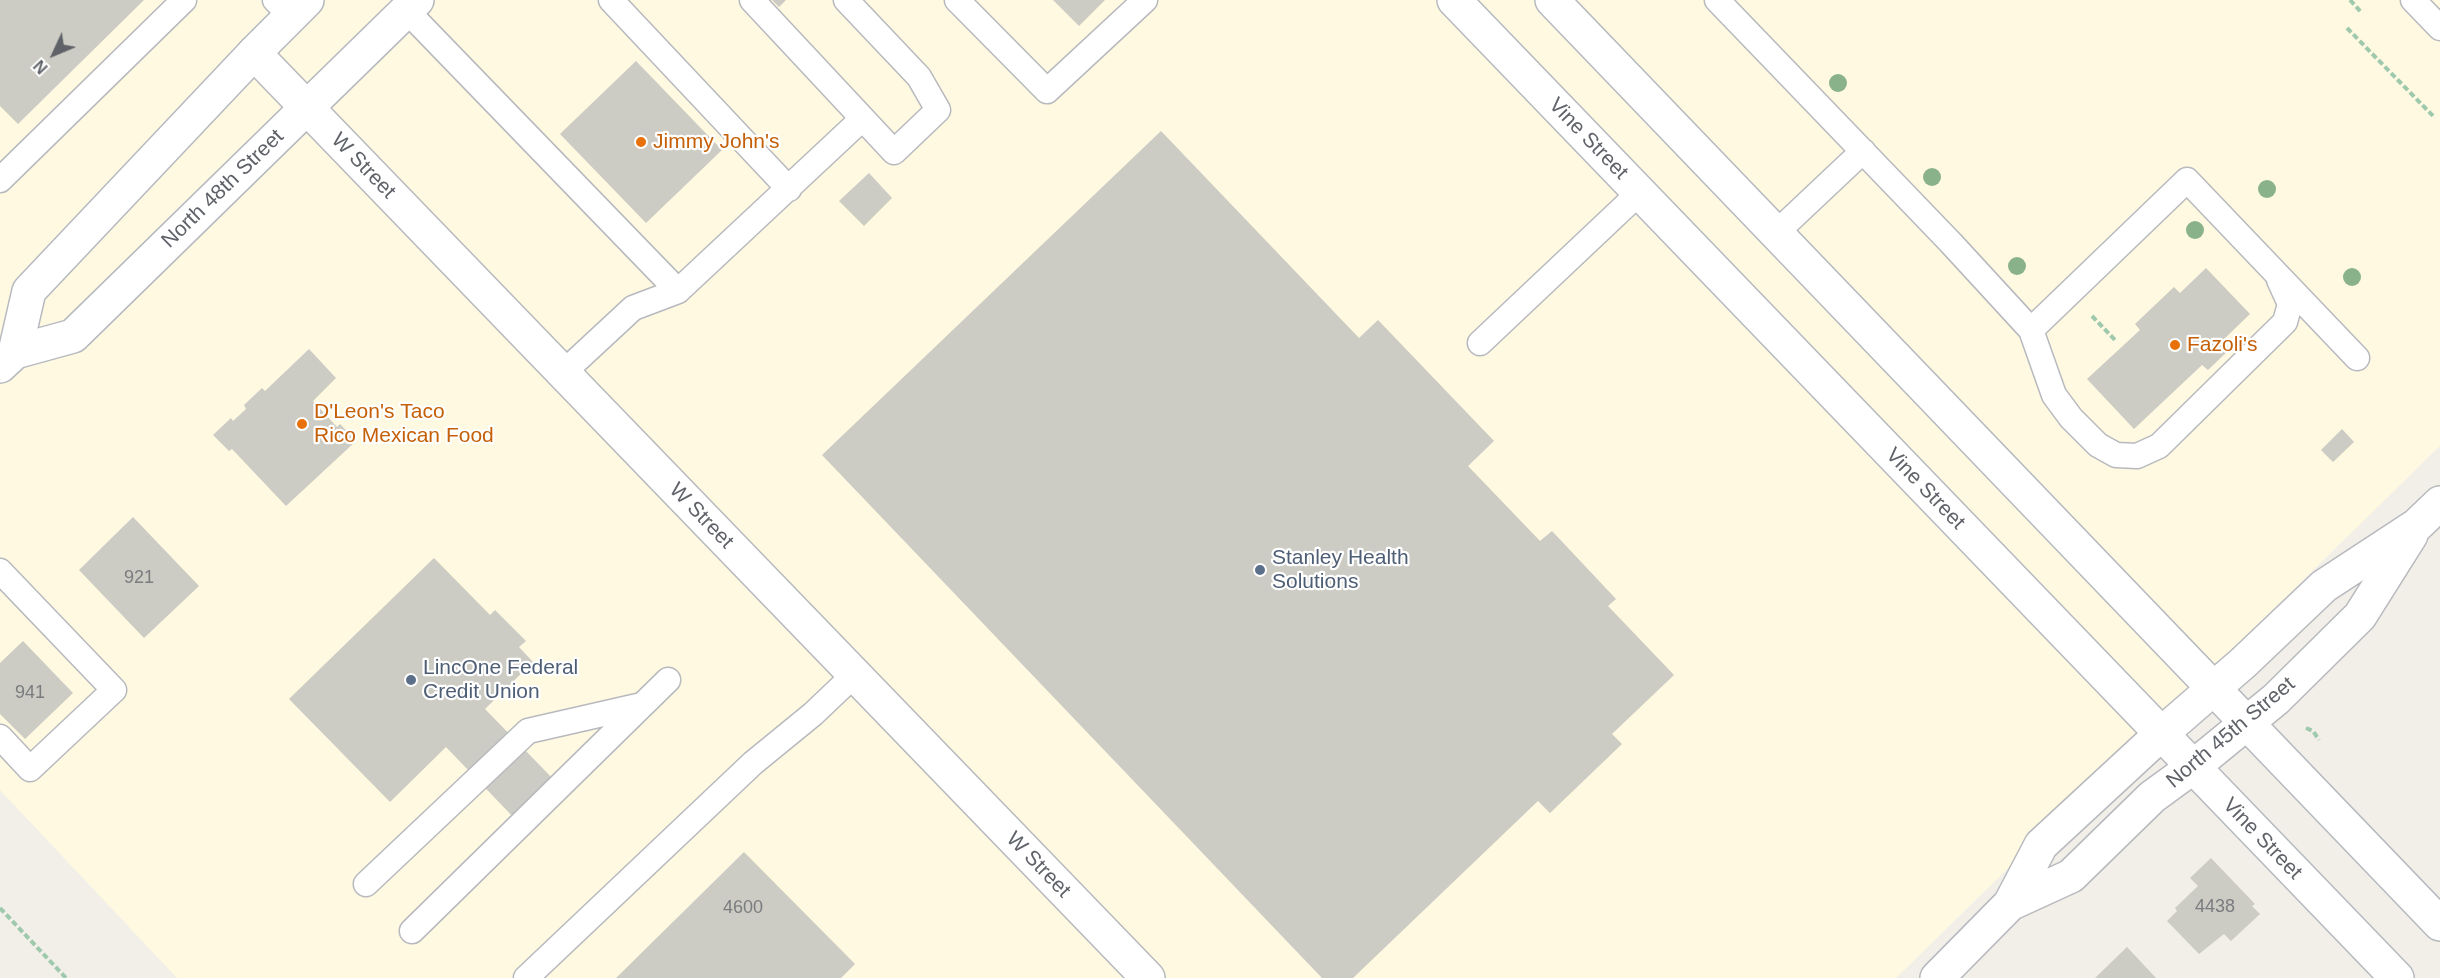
<!DOCTYPE html>
<style>
body{margin:0}
#map{position:relative;width:2440px;height:978px;overflow:hidden;background:#f1efe8;font-family:Helvetica,sans-serif}
canvas{display:block}
.north{position:absolute;left:24px;top:24px;width:60px;height:60px;-webkit-text-stroke:4px #fff;paint-order:stroke;rotate:226deg;font-size:16px;font-weight:700;line-height:24px;text-align:center;color:#5f6268}
.north::after{content:'';display:block;margin:auto;width:21px;height:27px;background:#5f6268;clip-path:polygon(50% 0,100% 100%,50% 72%,0 100%)}
</style>
<div id="map">
<canvas width="2440" height="978"></canvas>
<div class="north">N</div>
</div>
<script>
const g = document.querySelector('canvas').getContext('2d');
g.lineJoin = 'round';
function fill(path, color) {
  g.fillStyle = color;
  g.fill(path, 'evenodd');
}
function poly(rows) {
  const path = new Path2D();
  for (const r of rows) {
    path.moveTo(r[0], r[1]);
    for (let i = 2; i < r.length; i += 2) path.lineTo(r[i], r[i + 1]);
  }
  return path;
}
function strokePath(path, color, width, dash) {
  g.strokeStyle = color;
  g.lineWidth = width;
  g.lineCap = dash ? 'butt' : 'round';
  g.setLineDash(dash || []);
  g.stroke(path);
}
function write(font, color, halo, rows, align = 'center') {
  g.font = font + ' Helvetica,sans-serif';
  g.lineWidth = 4.5;
  g.setLineDash([]);
  g.textBaseline = 'middle';
  g.strokeStyle = halo;
  g.fillStyle = color;
  for (const [text, x, y, turn = 0] of rows) {
    g.save();
    g.translate(x, y);
    g.rotate((+turn || 0) * Math.PI / 180);
    g.textAlign = isNaN(turn) ? turn : align;
    if (halo) g.strokeText(text, 0, 0);
    g.fillText(text, 0, 0);
    g.restore();
  }
}
fill(poly([
 [0,0,2440,0,2440,446,1896,978,177,978,0,790]
]), '#fef9e0');
fill(poly([
 [0,0,144,0,18,124,0,106],
 [772,0,786,0,779,7],
 [1053,0,1105,0,1079,26],
 [636,61,722,150,646,223,560,134],
 [1161,131,1359,338,1378,320,1494,441,1468,466,1540,541,1552,531,1616,599,1608,606,1674,675,1612,734,1622,744,1550,813,1538,801,1353,978,1322,978,822,455],
 [869,173,892,198,864,226,839,201],
 [2206,268,2250,314,2222,341,2230,349,2208,370,2202,365,2134,429,2087,379,2140,330,2135,324,2174,287,2180,293],
 [309,349,336,378,313,401,337,427,340,424,356,441,286,506,232,449,229,451,213,435,231,418,233,421,246,409,244,405,262,388,265,391],
 [2342,429,2354,442,2333,462,2321,450],
 [133,517,199,586,144,638,79,570],
 [434,558,490,615,495,610,526,641,519,647,533,662,485,709,557,783,517,821,446,747,390,802,289,699],
 [23,641,73,693,25,739,0,714,0,663],
 [744,852,855,964,841,978,616,978],
 [2211,858,2255,904,2252,906,2260,914,2231,941,2224,934,2199,954,2167,921,2177,911,2175,908,2198,886,2190,878],
 [2127,947,2156,978,2095,978]
]), '#cccbc4');
const service = poly([
 [275,0,291,16],
 [611,0,789,189],
 [752,0,894,152,938,110,919,77,846,0],
 [957,0,1047,91,1145,0],
 [1717,0,1951,243,2031,330,2187,180,2357,358],
 [2413,0,2440,28],
 [406,10,678,291],
 [0,180,184,0],
 [1776,233,1863,151],
 [2031,330,2054,395,2071,418,2098,445,2116,455,2137,456,2159,446,2285,322,2290,304,2279,280],
 [1480,343,1640,192],
 [563,373,633,308,678,291,862,119],
 [0,571,114,690,30,769,0,737],
 [366,884,528,731,642,705],
 [412,931,668,680],
 [526,978,753,763,813,714,854,675]
]);
const minor = poly([
 [254,53,1148,978],
 [2010,904,2071,876,2152,797,2193,767],
 [1937,978,2010,904,2041,845,2161,734]
]);
const tertiary = poly([
 [2161,734,2243,663,2324,586,2417,525,2440,503],
 [2193,767,2276,699,2360,616,2411,535]
]);
const secondary = poly([
 [1454,0,2397,978],
 [1552,0,2440,924],
 [15,352,29,291,254,53,307,0],
 [0,366,15,352,73,336,417,0]
]);
strokePath(service, '#b8b9be', 27);
strokePath(minor, '#b8b9be', 36);
strokePath(tertiary, '#b8b9be', 36);
strokePath(secondary, '#b6b9bf', 36);
strokePath(poly([
 [2350,0,2362,13],
 [2347,28,2435,118],
 [2092,316,2116,341],
 [2306,728,2313,731,2319,740],
 [0,908,66,978]
]), '#9ec9ad', 4, [6, 3]);
strokePath(service, '#fff', 24);
strokePath(minor, '#fff', 33);
strokePath(tertiary, '#fff', 33);
strokePath(secondary, '#fff', 33);
g.fillStyle = '#89b28a';
for (const [x, y] of [
 [1838,83],
 [1932,177],
 [2267,189],
 [2195,230],
 [2017,266],
 [2352,277]
]) {
  g.beginPath();
  g.arc(x, y, 9, 0, 2 * Math.PI);
  g.fill();
}
for (const [x, y, r, color] of [
 [641,142,6,"#e8710a"],
 [2175,345,6,"#e8710a"],
 [302,424,6,"#e8710a"],
 [1260,570,6,"#5c6f8a"],
 [411,680,6,"#5c6f8a"]
]) {
  const dot = new Path2D();
  dot.arc(x, y, r, 0, 2 * Math.PI);
  g.fillStyle = color;
  g.fill(dot);
  strokePath(dot, '#fff', 2);
}
write('18px', '#7a7c7f', null, [
 ["921",139,578],
 ["941",30,693],
 ["4438",2215,907],
 ["4600",743,908]
]);
write('21px', '#5f6268', '#fff', [
 ["Vine Street",1588,139,46],
 ["W Street",363,166,46],
 ["North 48th Street",223,189,-44],
 ["Vine Street",1925,489,46],
 ["W Street",701,516,46],
 ["North 45th Street",2231,733,-40],
 ["Vine Street",2262,839,46],
 ["W Street",1038,865,46]
]);
write('21px', '#c56008', '#fff', [
 ["Jimmy John's",653,142],
 ["Fazoli's",2187,345],
 ["D'Leon's Taco",314,412],
 ["Rico Mexican Food",314,436]
], 'left');
write('21px', '#4e5e75', '#fff', [
 ["Stanley Health",1272,558],
 ["Solutions",1272,582],
 ["LincOne Federal",423,668],
 ["Credit Union",423,692]
], 'left');
</script>
